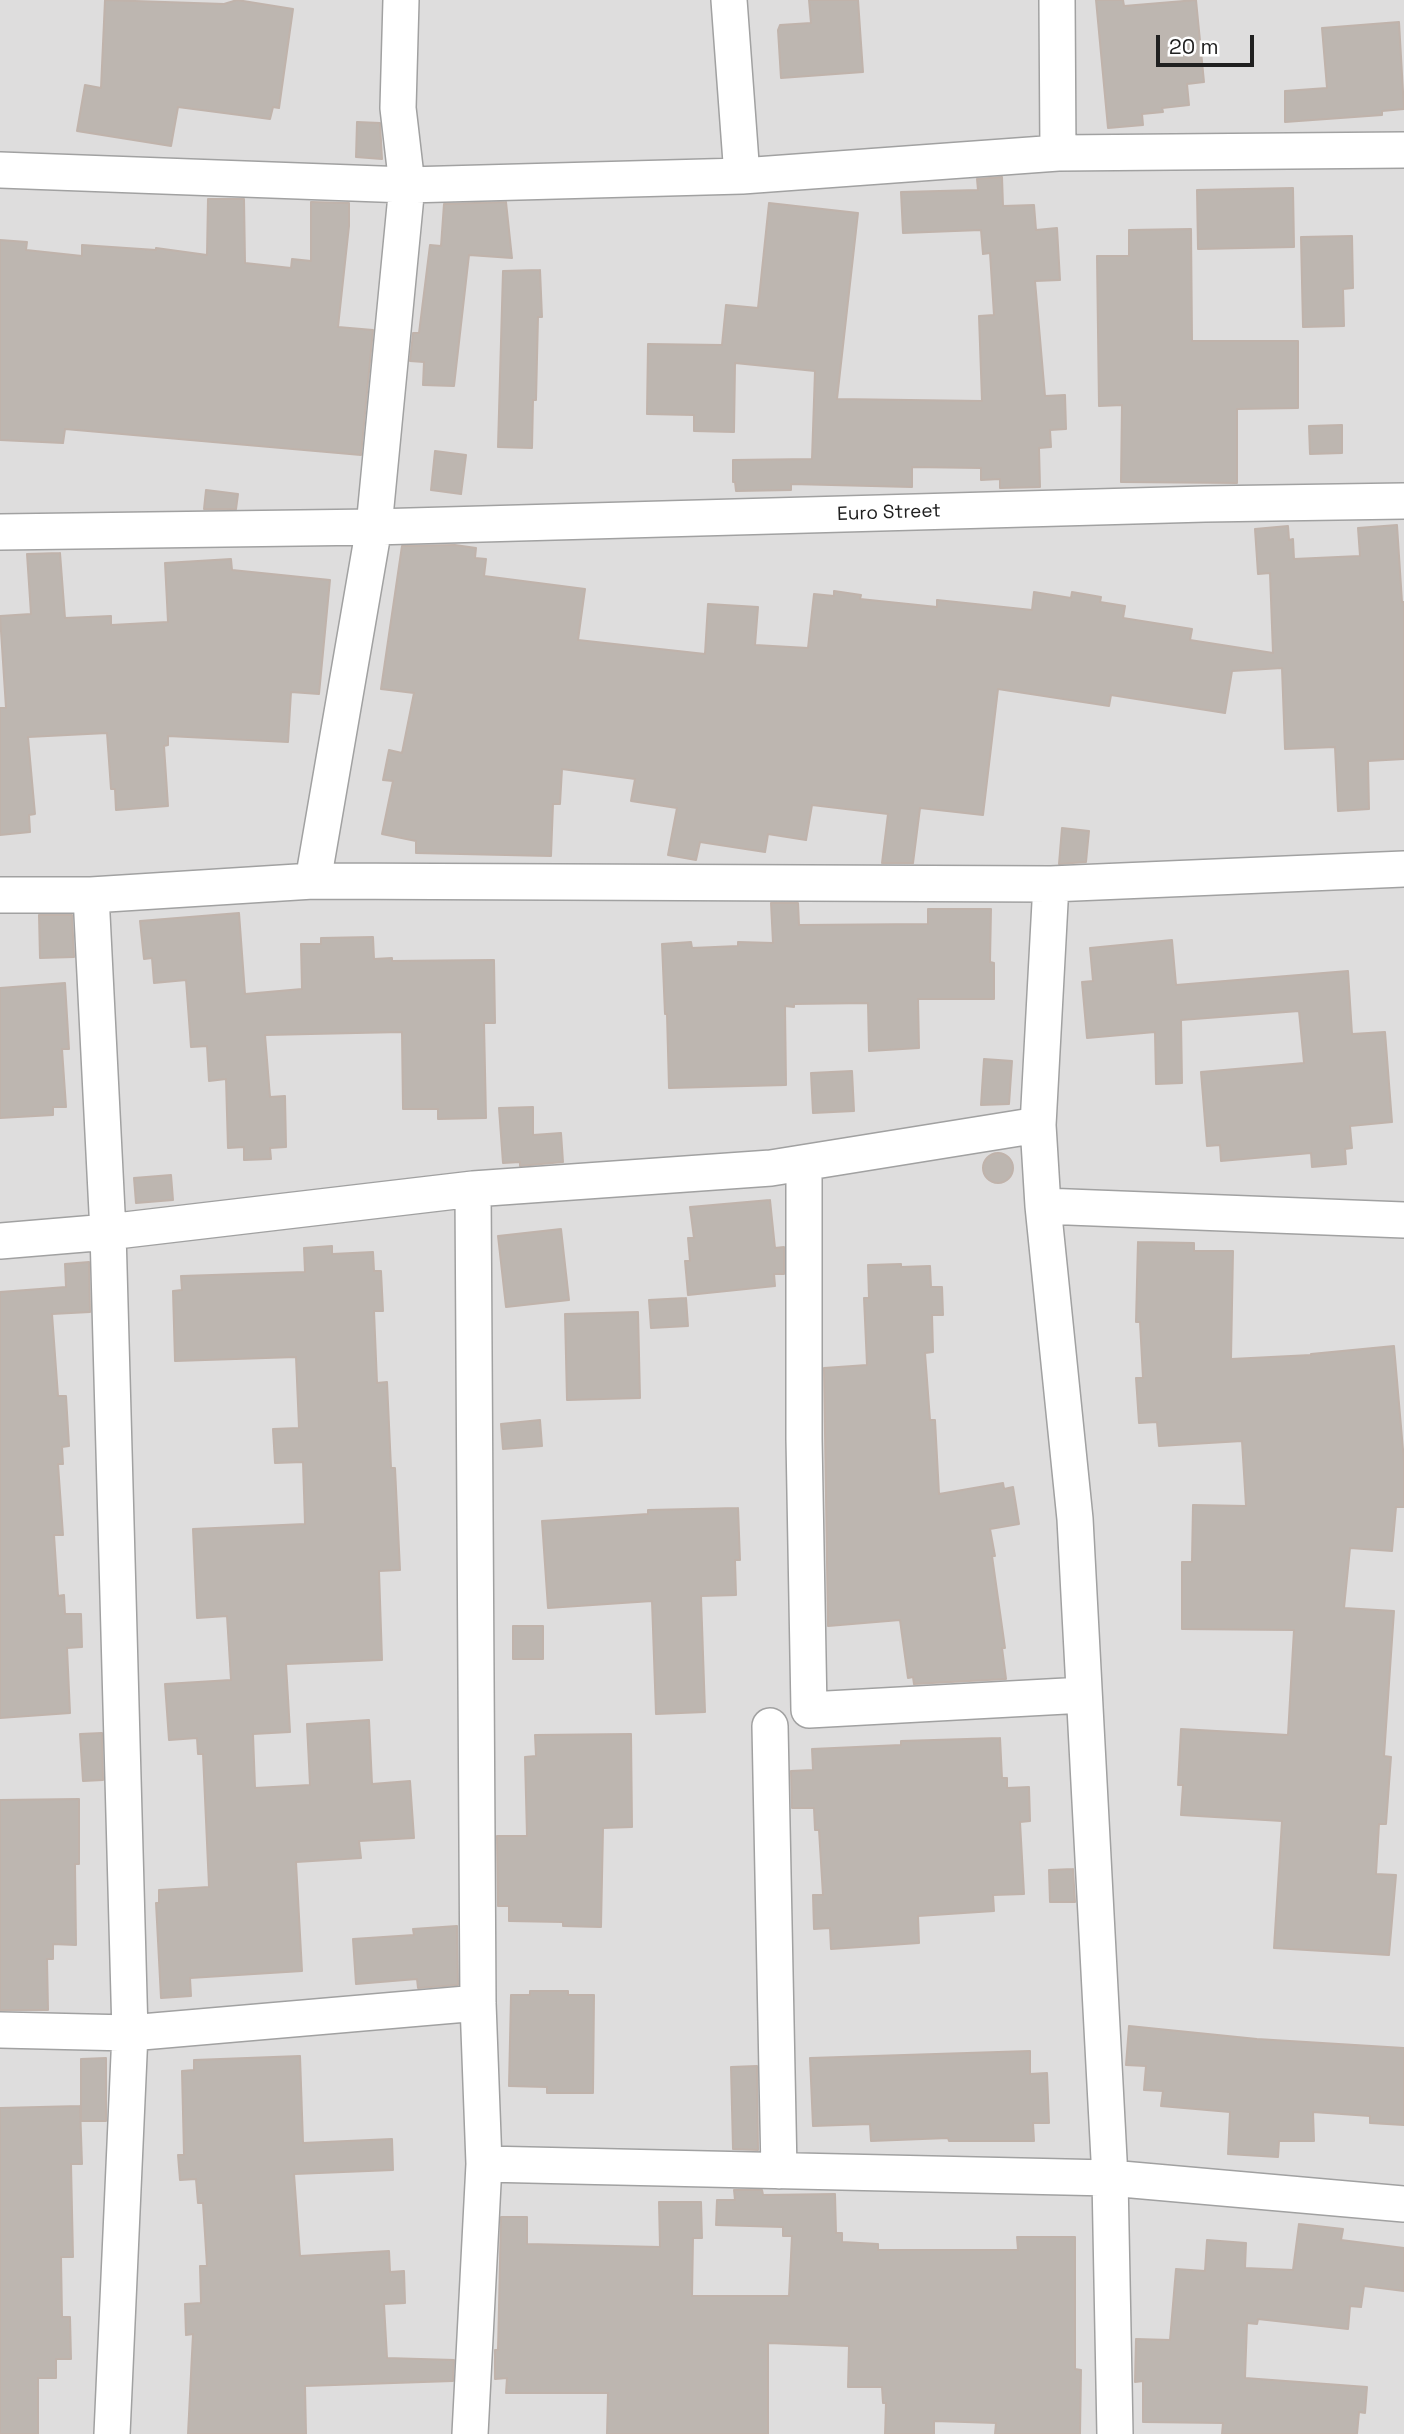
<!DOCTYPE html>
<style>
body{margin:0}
#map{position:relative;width:1404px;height:2434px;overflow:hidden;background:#efece7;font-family:"Space Grotesk",sans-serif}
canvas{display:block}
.scale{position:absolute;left:1156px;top:35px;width:98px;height:32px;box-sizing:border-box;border:4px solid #202020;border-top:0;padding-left:9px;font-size:21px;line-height:24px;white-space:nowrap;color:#202020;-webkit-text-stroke:5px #fff;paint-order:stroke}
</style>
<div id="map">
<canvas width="1404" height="2434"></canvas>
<div class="scale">20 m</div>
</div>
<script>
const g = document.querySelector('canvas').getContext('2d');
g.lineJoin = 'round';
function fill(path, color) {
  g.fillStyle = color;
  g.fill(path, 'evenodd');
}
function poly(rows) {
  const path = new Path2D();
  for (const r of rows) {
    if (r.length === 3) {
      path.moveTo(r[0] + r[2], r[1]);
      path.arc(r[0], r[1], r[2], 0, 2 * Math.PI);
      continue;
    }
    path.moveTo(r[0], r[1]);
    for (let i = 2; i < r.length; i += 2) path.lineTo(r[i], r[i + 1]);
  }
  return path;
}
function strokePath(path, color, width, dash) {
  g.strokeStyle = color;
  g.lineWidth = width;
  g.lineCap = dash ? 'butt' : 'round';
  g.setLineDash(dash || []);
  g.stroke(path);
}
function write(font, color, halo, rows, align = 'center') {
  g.font = font + ' "Space Grotesk",sans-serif';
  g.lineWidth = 5;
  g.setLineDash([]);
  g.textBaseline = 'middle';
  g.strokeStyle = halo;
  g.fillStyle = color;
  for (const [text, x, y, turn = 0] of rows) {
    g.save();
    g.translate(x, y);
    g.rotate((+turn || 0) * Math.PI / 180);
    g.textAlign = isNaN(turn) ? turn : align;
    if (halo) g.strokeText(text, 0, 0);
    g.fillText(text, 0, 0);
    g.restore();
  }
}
fill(poly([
 [0,0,1404,0,1404,2434,0,2434]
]), '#dedddd');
const building = poly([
 [105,0,224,4,237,0,293,9,279,108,273,107,270,119,178,107,171,146,77,131,85,85,101,88,105,0],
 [809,0,858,0,863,72,781,78,778,30,780,25,811,23,809,0],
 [1096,0,1123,0,1124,6,1196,0,1204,82,1187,84,1189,105,1162,108,1163,112,1142,114,1143,125,1108,128,1096,0],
 [1399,22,1404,109,1382,111,1382,115,1285,122,1285,91,1327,88,1322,28,1399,22],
 [357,122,380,123,382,159,356,157,357,122],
 [1002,177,1003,206,1034,205,1036,230,1057,228,1060,280,1035,281,1045,396,1065,395,1066,429,1050,430,1051,447,1039,448,1040,487,1000,488,1000,479,981,480,981,468,912,467,912,487,791,484,791,490,736,491,735,482,733,482,733,460,812,459,815,371,735,363,734,432,694,431,694,415,647,414,648,344,722,345,726,305,758,308,769,203,858,213,837,399,982,401,979,316,994,315,990,253,983,254,981,230,903,233,901,192,978,190,977,179,1002,177],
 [1293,188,1294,247,1198,249,1197,190,1293,188],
 [208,199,244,199,245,263,291,268,292,259,311,261,311,202,349,203,349,226,338,327,373,330,361,455,65,429,63,443,0,440,0,240,27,242,26,250,82,256,82,245,156,250,156,248,207,255,208,199],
 [506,202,512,258,469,255,454,386,423,385,424,362,410,361,413,333,419,333,430,245,441,246,444,204,506,202],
 [1191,229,1192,341,1298,341,1298,408,1237,409,1237,483,1121,482,1122,405,1099,406,1097,256,1129,256,1129,230,1191,229],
 [1352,236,1353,288,1343,289,1344,326,1303,327,1301,237,1352,236],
 [540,270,542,317,538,317,536,400,533,400,532,448,498,447,503,271,540,270],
 [1342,425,1342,453,1310,454,1309,426,1342,425],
 [435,451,466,455,461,494,431,490,435,451],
 [206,490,238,494,236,509,204,509,206,490],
 [1397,525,1402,602,1404,602,1404,759,1368,761,1369,809,1338,811,1335,747,1285,749,1282,668,1232,671,1225,713,1111,695,1109,706,998,689,983,815,920,808,913,863,882,863,888,814,812,805,806,840,768,834,765,852,700,842,696,860,668,855,677,808,631,801,635,779,562,769,560,804,553,804,551,856,416,853,416,841,382,834,393,781,383,780,389,750,402,753,414,693,381,689,402,546,455,545,476,548,475,558,486,559,484,576,585,589,578,640,705,654,708,604,758,607,755,645,808,648,814,594,834,596,834,591,861,595,860,599,937,607,937,600,1032,610,1034,592,1071,598,1072,592,1101,597,1100,602,1125,606,1123,618,1192,629,1190,640,1273,653,1270,573,1258,574,1255,529,1288,526,1289,540,1293,539,1294,559,1360,556,1358,528,1397,525],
 [60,553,65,618,111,616,111,625,168,622,165,563,231,559,232,570,330,580,319,694,291,692,288,742,168,736,168,745,164,746,168,806,116,810,115,789,111,789,107,733,28,737,35,814,29,815,30,832,0,835,0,708,6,708,0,616,31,614,27,554,60,553],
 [1062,828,1089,831,1086,862,1059,864,1062,828],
 [771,903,798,903,799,925,928,924,928,909,991,909,990,962,994,963,994,999,918,999,919,1048,869,1051,868,1003,794,1004,794,1007,785,1006,786,1085,669,1088,667,1014,665,1014,662,944,691,942,692,948,738,946,738,942,773,943,771,903],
 [239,913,245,994,302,989,301,944,321,944,321,938,373,937,374,959,392,958,392,961,494,960,495,1023,484,1023,486,1118,438,1119,438,1109,403,1109,402,1032,265,1035,270,1097,285,1096,286,1147,270,1148,271,1159,244,1160,244,1147,228,1148,226,1079,209,1081,207,1046,191,1047,186,980,154,983,152,958,144,959,140,921,239,913],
 [39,915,72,915,74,957,40,958,39,915],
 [1172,940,1176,985,1348,971,1352,1034,1385,1032,1392,1122,1350,1126,1352,1148,1345,1149,1346,1164,1312,1167,1311,1153,1221,1161,1220,1145,1207,1146,1201,1072,1304,1063,1299,1011,1181,1020,1182,1083,1156,1084,1155,1032,1087,1038,1082,982,1093,981,1090,948,1172,940],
 [65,983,69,1049,62,1049,66,1107,53,1107,53,1115,0,1118,0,988,65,983],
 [984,1059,1012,1061,1009,1104,981,1105,984,1059],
 [852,1071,854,1111,813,1113,811,1073,852,1071],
 [533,1107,533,1135,561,1133,563,1162,520,1166,520,1162,503,1163,499,1108,533,1107],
 [998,1168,15],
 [171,1175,173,1200,136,1203,134,1178,171,1175],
 [770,1200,775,1248,784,1247,784,1274,774,1274,775,1286,688,1295,685,1261,690,1261,688,1238,694,1238,690,1207,770,1200],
 [561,1229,569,1300,506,1307,498,1236,561,1229],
 [1138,1242,1194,1243,1194,1251,1233,1251,1231,1359,1311,1355,1311,1354,1394,1346,1404,1461,1404,1507,1396,1507,1392,1551,1350,1548,1344,1608,1394,1611,1384,1756,1391,1757,1386,1824,1379,1824,1376,1874,1396,1875,1389,1955,1274,1948,1282,1821,1181,1815,1183,1785,1178,1785,1181,1729,1288,1735,1294,1630,1182,1629,1182,1562,1192,1562,1193,1505,1246,1506,1242,1441,1159,1446,1157,1422,1139,1423,1136,1378,1143,1378,1140,1322,1136,1322,1138,1242],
 [332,1246,332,1254,373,1252,374,1271,381,1271,383,1311,374,1311,377,1383,387,1382,391,1468,395,1468,400,1570,379,1571,382,1660,286,1664,290,1732,253,1734,255,1788,310,1785,307,1724,369,1720,372,1784,410,1781,414,1838,359,1841,361,1858,296,1862,302,1971,190,1978,191,1996,161,1998,156,1903,159,1903,159,1890,209,1887,203,1754,198,1754,197,1738,169,1740,165,1684,231,1680,227,1616,197,1618,193,1529,305,1524,303,1462,275,1463,273,1429,299,1428,296,1357,175,1361,173,1291,182,1290,181,1276,305,1272,304,1248,332,1246],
 [89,1262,90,1312,52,1314,58,1396,66,1396,69,1446,62,1447,63,1464,58,1464,63,1535,54,1535,58,1596,64,1595,65,1614,81,1614,82,1647,67,1648,70,1713,0,1718,0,1292,66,1287,65,1264,89,1262],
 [901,1264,901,1267,930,1266,931,1287,942,1287,943,1315,932,1315,933,1352,925,1353,930,1420,935,1420,939,1494,1003,1483,1004,1489,1013,1487,1019,1524,990,1529,995,1556,992,1556,1005,1648,1002,1648,1006,1679,914,1684,913,1677,908,1678,900,1620,828,1626,824,1368,867,1365,864,1298,869,1298,868,1265,901,1264],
 [686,1298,688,1326,651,1328,649,1300,686,1298],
 [638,1312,640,1398,567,1400,565,1314,638,1312],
 [540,1420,542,1446,503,1449,501,1424,540,1420],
 [738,1508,740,1560,735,1560,736,1595,701,1596,705,1712,656,1714,652,1601,548,1608,542,1521,648,1514,648,1510,738,1508],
 [513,1626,543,1626,543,1659,513,1659,513,1626],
 [102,1733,103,1780,83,1781,80,1734,102,1733],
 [631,1734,632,1827,603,1828,601,1927,563,1926,563,1922,509,1921,509,1906,498,1906,497,1836,527,1836,525,1757,536,1756,535,1735,631,1734],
 [1000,1738,1002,1778,1007,1778,1007,1788,1029,1787,1030,1821,1020,1822,1024,1894,993,1895,994,1911,918,1916,919,1943,831,1949,830,1928,814,1929,813,1895,823,1895,819,1830,815,1830,814,1808,792,1808,791,1771,813,1770,812,1749,901,1745,901,1741,1000,1738],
 [79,1799,79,1864,75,1864,76,1945,53,1944,53,1959,47,1959,48,2010,0,2010,0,1800,79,1799],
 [1073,1869,1075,1902,1050,1902,1049,1870,1073,1869],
 [457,1926,458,1985,418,1988,417,1979,356,1984,353,1939,414,1935,413,1929,457,1926],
 [530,1991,568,1991,568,1995,594,1995,593,2093,547,2093,547,2087,509,2086,511,1995,530,1995,530,1991],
 [1129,2026,1257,2039,1404,2048,1404,2125,1370,2123,1370,2116,1313,2112,1314,2141,1279,2141,1278,2157,1228,2154,1230,2112,1161,2106,1163,2091,1144,2090,1146,2066,1126,2065,1129,2026],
 [1030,2051,1030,2074,1047,2073,1049,2123,1033,2123,1034,2141,949,2141,948,2138,871,2141,870,2124,813,2126,810,2058,1030,2051],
 [300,2056,303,2143,392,2139,393,2170,294,2174,300,2256,389,2251,390,2272,404,2271,405,2303,384,2304,387,2358,454,2360,453,2381,305,2386,306,2434,188,2434,193,2334,186,2335,185,2304,201,2303,200,2266,207,2266,203,2203,198,2203,196,2179,180,2180,178,2155,184,2155,182,2071,194,2070,194,2060,300,2056],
 [106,2058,106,2121,81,2121,81,2059,106,2058],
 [757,2066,758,2150,733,2149,731,2067,757,2066],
 [80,2106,82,2164,71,2164,73,2257,61,2257,62,2317,70,2317,71,2359,56,2359,56,2378,38,2378,38,2434,0,2434,0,2108,80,2106],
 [734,2190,762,2190,763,2195,835,2194,836,2233,842,2233,842,2242,878,2244,878,2250,1018,2250,1017,2237,1075,2237,1075,2369,1081,2370,1080,2434,995,2434,996,2423,934,2421,934,2434,885,2434,886,2403,883,2403,882,2387,848,2387,849,2346,768,2343,768,2434,607,2434,608,2393,506,2393,507,2378,495,2379,495,2350,498,2350,501,2217,527,2217,527,2244,660,2247,659,2202,701,2202,702,2238,693,2238,692,2296,789,2296,792,2236,783,2236,783,2227,716,2225,717,2200,735,2200,734,2190],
 [1299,2224,1343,2229,1341,2240,1404,2248,1404,2291,1364,2286,1361,2307,1350,2306,1348,2329,1258,2319,1257,2324,1247,2323,1245,2378,1367,2387,1365,2413,1359,2412,1357,2434,1222,2434,1223,2423,1143,2422,1143,2381,1135,2382,1136,2339,1170,2340,1176,2269,1205,2271,1207,2240,1246,2243,1245,2268,1293,2270,1299,2224]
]);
fill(building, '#bdb6b0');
strokePath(building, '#c0b3ab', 2);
const street = poly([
 [729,0,742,176],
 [1057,0,1058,153],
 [0,170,407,185,742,176,1058,153,1404,150],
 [0,532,374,527,1205,504,1404,501],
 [313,881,374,527,407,185,398,108,401,0],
 [0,895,91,895,313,881,1051,884,1404,869],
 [91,895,108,1232,130,2033,112,2434],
 [804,1163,804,1439,809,1710,1084,1695],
 [473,1189,478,2003,484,2164,1110,2178,1075,1519,1043,1206,1038,1125,1051,884],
 [1043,1206,1404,1220],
 [0,1241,108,1232,473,1189,771,1168,1038,1125],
 [770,1726,779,2171],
 [0,2030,130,2033,478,2003],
 [470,2434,484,2164],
 [1115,2434,1110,2178,1404,2204]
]);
strokePath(street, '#a1a1a1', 38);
strokePath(street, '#fff', 35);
write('19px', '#202020', '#fff', [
 ["Euro Street",889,513,-2]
]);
</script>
